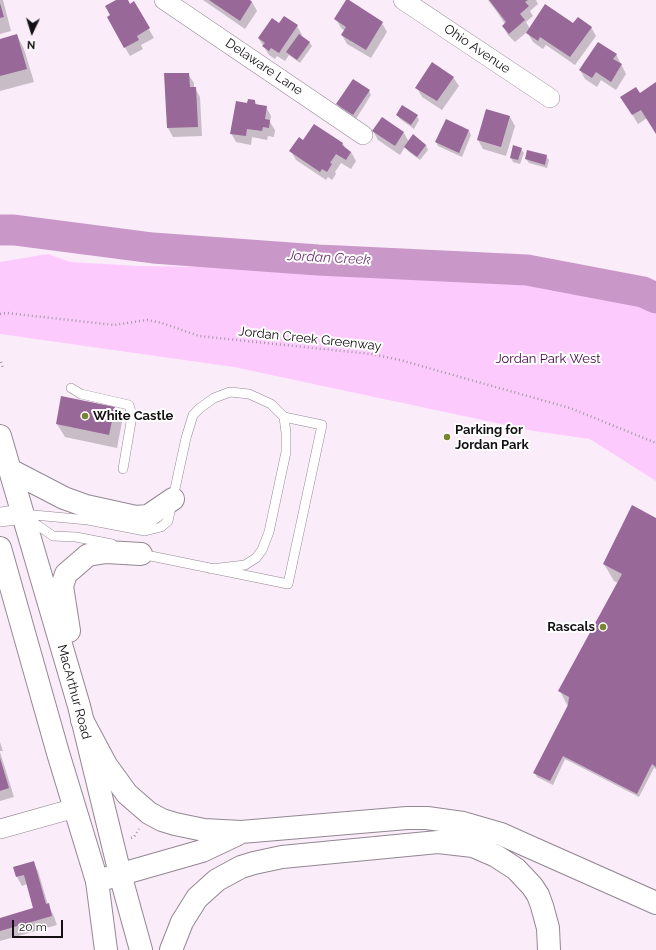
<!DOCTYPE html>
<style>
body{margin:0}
#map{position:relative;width:656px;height:950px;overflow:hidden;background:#faecf9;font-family:Raleway,sans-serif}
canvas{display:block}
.north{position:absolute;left:12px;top:12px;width:40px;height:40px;-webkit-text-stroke:3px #fff;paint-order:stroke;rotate:184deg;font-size:11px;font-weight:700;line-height:16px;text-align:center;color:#130f13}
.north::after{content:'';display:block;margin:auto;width:14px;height:18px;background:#130f13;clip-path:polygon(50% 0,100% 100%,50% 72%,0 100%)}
.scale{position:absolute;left:12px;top:920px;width:51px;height:18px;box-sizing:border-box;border:2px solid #130f13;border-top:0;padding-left:5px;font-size:12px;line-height:14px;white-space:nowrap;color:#130f13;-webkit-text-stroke:3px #fff;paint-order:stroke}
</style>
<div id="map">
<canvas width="656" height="950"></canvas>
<div class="north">N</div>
<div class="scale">20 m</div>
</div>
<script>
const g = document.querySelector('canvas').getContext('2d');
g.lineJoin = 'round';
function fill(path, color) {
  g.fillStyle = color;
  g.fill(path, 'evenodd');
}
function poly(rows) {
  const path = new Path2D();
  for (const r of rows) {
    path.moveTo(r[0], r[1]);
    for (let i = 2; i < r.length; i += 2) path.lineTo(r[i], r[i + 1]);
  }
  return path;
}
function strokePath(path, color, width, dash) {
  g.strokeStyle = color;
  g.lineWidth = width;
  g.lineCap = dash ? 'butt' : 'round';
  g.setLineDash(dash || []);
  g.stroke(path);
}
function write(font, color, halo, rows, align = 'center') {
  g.font = font + ' Raleway,sans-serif';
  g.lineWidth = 4;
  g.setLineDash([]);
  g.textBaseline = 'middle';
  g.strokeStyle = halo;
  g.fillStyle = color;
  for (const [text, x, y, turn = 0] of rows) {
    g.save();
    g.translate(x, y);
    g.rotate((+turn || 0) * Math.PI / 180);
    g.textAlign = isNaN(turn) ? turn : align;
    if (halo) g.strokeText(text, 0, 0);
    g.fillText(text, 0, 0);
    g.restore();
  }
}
fill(poly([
 [48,254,70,262,138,266,353,269,423,274,500,277,624,299,656,311,656,481,590,439,534,431,234,367,0,334,0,262]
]), '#fdcafd');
fill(poly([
 [0,0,3,0,11,31,0,34],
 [118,0,127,0,130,5,134,3,154,38,141,45,143,49,130,56,108,18,111,16],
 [203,0,248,0,252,2,257,11,245,29],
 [348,0,382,23,387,32,371,58,347,44,342,35,345,31,341,28,336,19],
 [488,0,536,0,538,4,530,11,533,16,526,22,530,29,574,25,591,27,596,36,575,65,546,45,543,49,533,42,527,32,515,42,508,35,503,26,505,24,497,12],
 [279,24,297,26,302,35,301,37,309,42,312,46,300,63,289,55,285,61,277,56,275,59,269,55,259,39],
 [17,35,24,49,34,82,0,91,0,40],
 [616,54,626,74,616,90,601,80,597,87,585,79,580,70],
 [188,74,194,83,194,88,195,88,200,97,202,136,173,137,168,128],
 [453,77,459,86,442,110,422,97,417,88],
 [656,84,656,133,647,118,638,124,627,106,639,94],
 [369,91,371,95,356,119,340,108,338,104],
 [255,101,257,105,266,107,271,116,270,122,275,130,274,137,268,136,267,140,252,137,251,145,236,142,231,133,248,104],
 [487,110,510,117,515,126,506,156,483,149,478,140],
 [397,115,417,116,419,120,414,129,400,119],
 [382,119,404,133,409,142,414,136,426,145,428,150,420,160,408,151,405,147,400,155,378,140,373,131],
 [446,120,469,131,471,135,462,157,438,146,436,142],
 [303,141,343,144,346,149,351,152,356,161,351,169,341,163,335,172,336,174,332,180,328,177,326,180,296,160,291,151],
 [521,149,524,153,520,164,513,162,511,158],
 [546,156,549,160,547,168,529,163,526,159],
 [114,408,122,422,117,448,65,437,57,424],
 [656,519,656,769,654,768,639,797,565,759,553,785,537,777,535,773,568,707,560,691,618,583,614,581,604,564],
 [0,742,3,751,0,751],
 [0,752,14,797,0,801],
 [33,862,38,871,48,905,53,914,57,925,0,941,0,919,34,909,27,884,22,886,17,877]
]), '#0003');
strokePath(poly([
 [0,230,14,230,153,248,318,260,527,270,643,292,656,298]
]), '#c998c9', 31);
fill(poly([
 [116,0,128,0,130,4,134,1,150,28,137,36,139,40,124,48,107,17,110,15,105,6],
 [209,0,250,0,252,2,240,21],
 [346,0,349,0,383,22,366,50,341,35,346,27,334,19],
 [489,0,528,0,525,2,529,6,520,14,525,20,509,34,502,26,506,22],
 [0,3,4,17,0,18],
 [545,4,573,23,578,17,592,27,570,57,540,37,538,41,526,33],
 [284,16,298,25,279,53,271,48,269,51,262,46,265,43,258,38,272,18,279,23],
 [17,34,27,69,0,76,0,39],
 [299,34,310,42,297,60,286,52],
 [598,42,617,54,613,59,622,64,611,82,596,72,592,78,579,70],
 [432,62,454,77,437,101,415,88],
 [164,73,189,73,190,87,196,87,198,127,167,128],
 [353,79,370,90,353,115,336,104],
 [656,82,656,134,641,110,632,115,620,97,636,87,640,93],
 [248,99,255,100,255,104,267,106,265,119,270,120,269,128,263,127,262,131,247,129,246,136,230,134,236,101,247,103],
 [402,105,418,115,411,125,396,115],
 [486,109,510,116,501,147,477,140],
 [382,117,404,132,395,146,372,131],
 [446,119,469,130,459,153,435,142],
 [314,124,343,143,342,145,351,152,346,160,336,154,330,163,332,164,327,172,322,169,320,172,289,151,299,137,303,140],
 [413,134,426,145,417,157,404,147],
 [513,145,522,148,518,160,510,158],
 [527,150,547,155,545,165,525,159],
 [61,396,115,407,109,435,56,424],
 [632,505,656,518,656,767,652,764,637,794,563,756,550,781,533,773,568,705,569,697,558,691,622,574,603,564],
 [0,758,9,788,0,791],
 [34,861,46,904,49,903,52,916,0,931,0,918,33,908,24,875,16,877,13,867]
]), '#976898');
const service = poly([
 [71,388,81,394,129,405,132,416,123,469],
 [23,514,88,520,145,531,161,527,168,521,186,438,193,415,200,408,214,398,230,392,249,394,271,404,284,417,286,433,286,452,269,532,262,550,256,558,245,565,211,569],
 [27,518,53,536,76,537,112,544],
 [141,554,288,584,322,425,284,417]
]);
const minor = poly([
 [164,0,363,135],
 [403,0,550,98],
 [0,517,23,514],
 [0,829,75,808]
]);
const primary = poly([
 [0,436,79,706,120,874,141,950],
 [10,470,64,498,86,506,136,517,148,516,173,499],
 [0,548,58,753,97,881],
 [69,631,62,586,66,574,88,555,106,552,141,554]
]);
const motorway = poly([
 [82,720,106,765,127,794,149,813,162,820,175,824,204,830,241,832,407,818,427,818,463,823,501,834,521,843,656,903],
 [106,950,97,881,202,851,238,834],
 [171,950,182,922,197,898,217,880,241,867,254,863,282,857,438,842,473,846,496,856,516,869,532,886,538,895,542,906,548,928,549,950]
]);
strokePath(service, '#938793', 10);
strokePath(minor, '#938793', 20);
strokePath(primary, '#938793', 24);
strokePath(motorway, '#938793', 24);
strokePath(poly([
 [0,314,7,313,114,325,147,320,162,323,199,336,371,354,400,360,570,408,656,443],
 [1,362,3,368],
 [131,838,134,837,139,829]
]), '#a298a2', 2.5, [1, 3]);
strokePath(service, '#fff', 9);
strokePath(minor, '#fff', 19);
strokePath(primary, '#fff', 22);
strokePath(motorway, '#fff', 22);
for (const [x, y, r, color] of [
 [85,416,4,"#788431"],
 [447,437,4,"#788431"],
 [603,627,4,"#788431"]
]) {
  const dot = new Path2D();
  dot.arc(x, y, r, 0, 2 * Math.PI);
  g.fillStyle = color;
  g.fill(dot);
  strokePath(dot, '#fff', 1.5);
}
write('13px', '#130f13', '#fff', [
 ["Ohio Avenue",477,49,34],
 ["Delaware Lane",264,67,34],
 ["Jordan Creek Greenway",310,339,6],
 ["MacArthur Road",74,692,75]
]);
write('13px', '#450848', '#fff', [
 ["Jordan Park West",548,359]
]);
write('bold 13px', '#130f13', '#fff', [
 ["White Castle",93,416],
 ["Parking for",455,430],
 ["Jordan Park",455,445],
 ["Rascals",595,627,"right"]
], 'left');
write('italic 14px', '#723674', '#fff', [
 ["Jordan Creek",329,258,3]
]);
</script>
